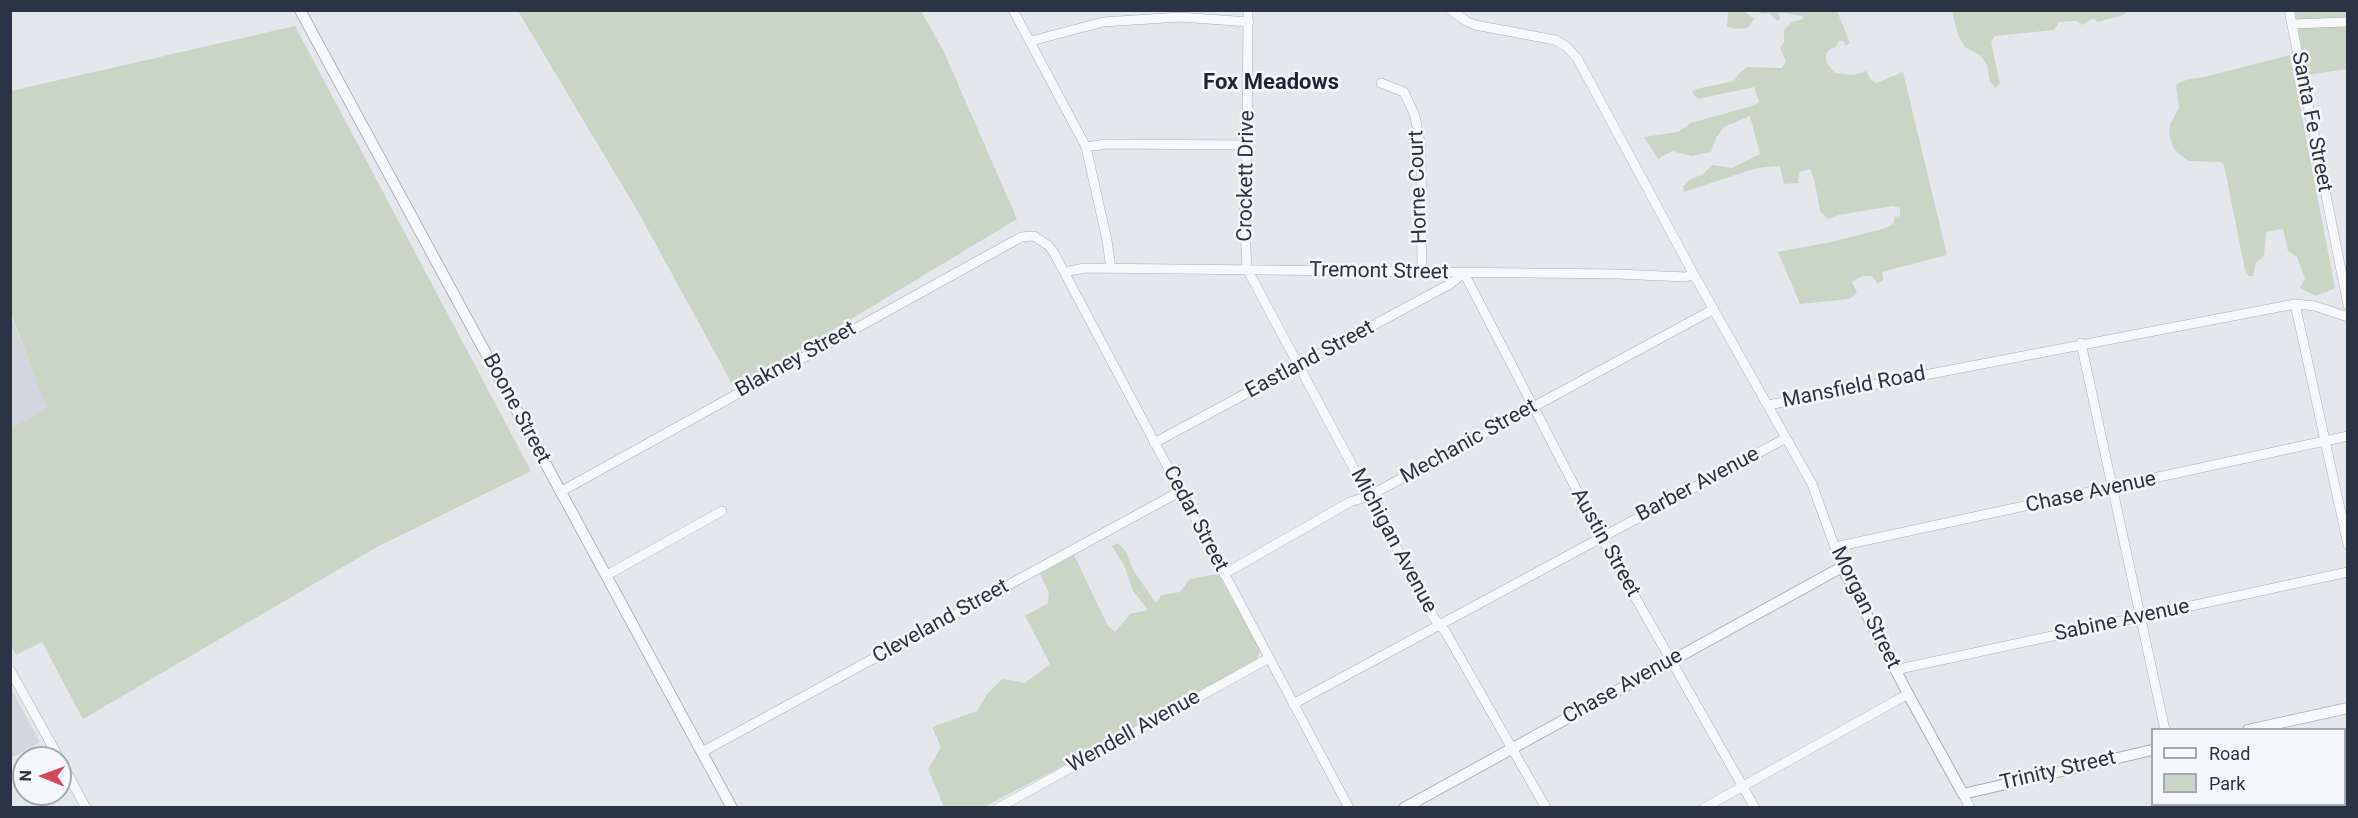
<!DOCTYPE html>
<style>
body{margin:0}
#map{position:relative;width:2358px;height:818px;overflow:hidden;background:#e4e7ec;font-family:Roboto,sans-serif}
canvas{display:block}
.frame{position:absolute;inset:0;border:12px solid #2b3445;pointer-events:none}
.legend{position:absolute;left:2151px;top:728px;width:195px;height:78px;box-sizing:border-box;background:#f4f6f9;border:2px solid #a4a8b1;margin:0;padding:8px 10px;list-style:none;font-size:18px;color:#2b3445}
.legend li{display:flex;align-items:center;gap:12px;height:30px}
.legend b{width:30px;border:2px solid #a4a8b1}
.north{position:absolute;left:12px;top:746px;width:60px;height:60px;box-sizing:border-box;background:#f4f6f9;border:2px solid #a4a8b1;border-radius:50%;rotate:271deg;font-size:16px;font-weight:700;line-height:24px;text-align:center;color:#2b3445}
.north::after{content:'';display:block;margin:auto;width:21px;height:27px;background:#d1495b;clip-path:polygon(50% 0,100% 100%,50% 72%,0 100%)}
</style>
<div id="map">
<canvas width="2358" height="818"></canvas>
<div class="frame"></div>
<ul class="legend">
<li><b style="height:8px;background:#f7f8fa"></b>Road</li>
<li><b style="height:16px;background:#c9d6c5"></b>Park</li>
</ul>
<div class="north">N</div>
</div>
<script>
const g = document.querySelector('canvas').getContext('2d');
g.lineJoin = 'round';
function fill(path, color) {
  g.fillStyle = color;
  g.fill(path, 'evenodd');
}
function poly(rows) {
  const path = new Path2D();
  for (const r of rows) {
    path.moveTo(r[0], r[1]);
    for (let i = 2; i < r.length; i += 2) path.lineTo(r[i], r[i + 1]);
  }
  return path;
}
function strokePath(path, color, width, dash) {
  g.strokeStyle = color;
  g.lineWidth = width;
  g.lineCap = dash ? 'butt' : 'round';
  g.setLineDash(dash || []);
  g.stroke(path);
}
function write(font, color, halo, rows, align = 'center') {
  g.font = font + ' Roboto,sans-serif';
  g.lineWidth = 5;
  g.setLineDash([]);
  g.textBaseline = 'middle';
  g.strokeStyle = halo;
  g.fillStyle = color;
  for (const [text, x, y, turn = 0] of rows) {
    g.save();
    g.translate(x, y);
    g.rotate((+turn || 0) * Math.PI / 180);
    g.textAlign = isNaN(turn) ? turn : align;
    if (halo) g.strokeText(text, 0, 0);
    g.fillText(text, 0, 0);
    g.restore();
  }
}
fill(poly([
 [10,314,48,409,11,428,10,428],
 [10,687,40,742,11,758,10,758]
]), '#d2d6de');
fill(poly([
 [518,11,921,11,944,52,1017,219,735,389,637,210],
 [1716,11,1743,11,1755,19,1747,28,1735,29,1727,26,1728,12],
 [1756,11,1837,11,1850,43,1846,46,1843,41,1839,41,1836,47,1830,49,1826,54,1826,62,1835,73,1854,75,1866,71,1871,80,1876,83,1903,72,1947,255,1882,272,1883,280,1878,284,1872,276,1862,276,1852,282,1857,293,1849,299,1800,304,1778,252,1831,242,1886,228,1893,224,1895,217,1900,216,1900,208,1893,206,1839,215,1828,219,1820,211,1815,183,1810,169,1799,172,1798,183,1784,184,1780,166,1757,168,1684,192,1683,187,1689,180,1703,174,1712,165,1732,168,1760,154,1750,116,1724,127,1716,138,1711,152,1692,156,1672,151,1658,159,1644,137,1678,132,1691,123,1755,105,1759,102,1754,87,1698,99,1692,92,1696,89,1734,81,1739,73,1748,67,1782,68,1786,61,1780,48,1784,42,1784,30,1792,22,1803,19,1803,16,1778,12,1780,19,1777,21,1769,13,1762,14],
 [1952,11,1952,10,2128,11,2123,15,2098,22,2093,18,2082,25,2077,21,2059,22,2054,30,1995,36,1991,42,2000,84,1995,88,1990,82,1987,65,1981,56,1965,47,1958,35],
 [2295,11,2347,11,2347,69,2307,75],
 [295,26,531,471,377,547,83,719,42,642,16,655,11,645,11,428,47,409,11,314,11,91],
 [2290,55,2335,288,2316,296,2300,288,2305,278,2297,257,2288,251,2283,229,2266,232,2264,256,2256,263,2253,276,2249,276,2245,270,2224,165,2221,162,2188,161,2174,149,2169,135,2170,124,2179,108,2176,85,2179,83,2189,79,2204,77],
 [1118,543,1126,552,1133,570,1156,603,1161,595,1180,592,1190,579,1218,574,1258,645,1260,650,1257,659,1124,734,984,807,944,807,928,769,941,747,932,727,977,711,987,694,1002,679,1025,683,1050,664,1025,616,1048,603,1049,593,1040,574,1074,555,1108,626,1115,632,1130,614,1148,610,1133,591,1124,565,1112,546]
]), '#c9d6c5');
const minor = poly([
 [1013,10,1086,147,1107,240,1111,269],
 [1248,10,1247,145,1244,212,1247,269,1434,618,1445,631,1546,808],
 [1451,10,1466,21,1475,25,1555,40,1567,47,1577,58,1693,273,1812,484,1842,567],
 [2289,10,2348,305],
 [2292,24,2348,22],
 [1031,41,1103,22,1180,17,1249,22],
 [1381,83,1404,92,1415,116,1421,148,1422,272],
 [1086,147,1106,144,1247,145],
 [1064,272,1085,268,1176,269,1617,274,1687,277,1693,273],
 [2295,304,2348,545],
 [2081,343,2165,730],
 [1768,405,2295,304,2315,306,2348,317],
 [1154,443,1450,284,1464,273,1601,537,1755,808],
 [560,492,1014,241,1021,237,1034,236,1049,246,1054,253,1349,808],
 [1835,547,2348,436],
 [1224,574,1350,502,1369,496,1714,309],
 [607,575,722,511],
 [10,670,59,758],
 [1896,672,1904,668,2348,572],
 [1293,704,1786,438],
 [702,752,1179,492],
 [60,760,86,808],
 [1963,794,1970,808],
 [2183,804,2184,808],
 [998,808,1269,658],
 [1704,808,1908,694]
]);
const tertiary = poly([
 [300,10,732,808],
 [2248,730,2348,708],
 [1404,808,1842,567,1908,694,1963,794,2152,750]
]);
strokePath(minor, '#a9aeb7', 10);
strokePath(tertiary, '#a9aeb7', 12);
strokePath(minor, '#f7f8fa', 9);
strokePath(tertiary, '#f7f8fa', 10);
write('21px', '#2b3445', '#f4f6f9', [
 ["Santa Fe Street",2311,122,79],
 ["Crockett Drive",1247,176,-89],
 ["Horne Court",1419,187,-92],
 ["Tremont Street",1379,272,1],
 ["Blakney Street",796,360,-29],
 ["Eastland Street",1310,360,-28],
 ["Mansfield Road",1854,388,-11],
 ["Boone Street",516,409,62],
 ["Mechanic Street",1469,442,-29],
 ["Barber Avenue",1698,485,-28],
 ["Chase Avenue",2091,493,-12],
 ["Cedar Street",1195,519,62],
 ["Michigan Avenue",1393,541,62],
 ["Austin Street",1605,543,61],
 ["Morgan Street",1865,608,64],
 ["Sabine Avenue",2122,621,-12],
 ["Cleveland Street",941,622,-29],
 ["Chase Avenue",1623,687,-29],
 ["Wendell Avenue",1134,732,-29],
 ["Trinity Street",2058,771,-13]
]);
write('bold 22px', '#1d2536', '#f4f6f9', [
 ["Fox Meadows",1271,83]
]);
</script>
